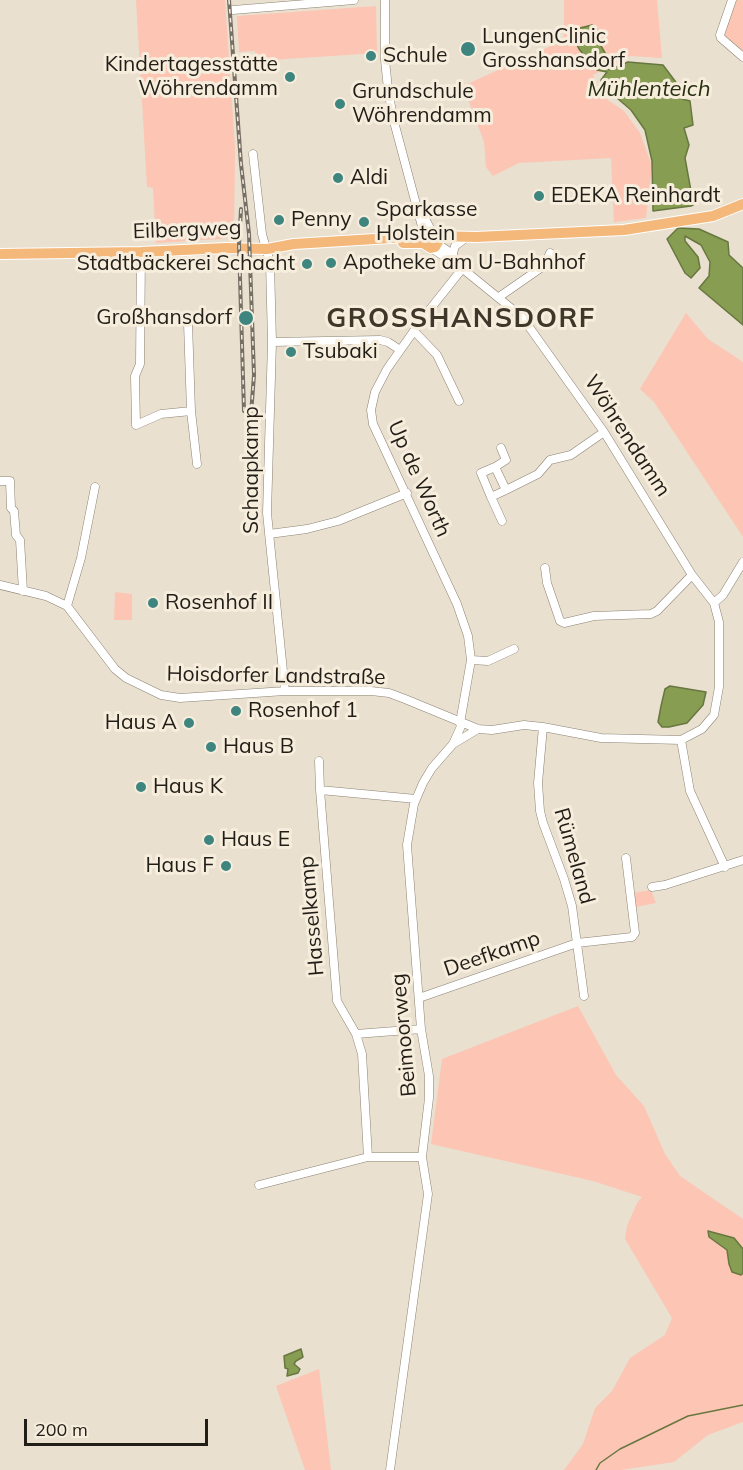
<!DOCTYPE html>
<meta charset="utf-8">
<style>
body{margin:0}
#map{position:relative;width:743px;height:1470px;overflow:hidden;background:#eae0d0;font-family:Mulish,sans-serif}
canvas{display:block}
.scale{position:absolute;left:24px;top:1419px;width:184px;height:27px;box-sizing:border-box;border:3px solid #211d17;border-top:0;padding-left:8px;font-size:18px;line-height:21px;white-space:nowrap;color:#211d17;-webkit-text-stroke:4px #f7eddd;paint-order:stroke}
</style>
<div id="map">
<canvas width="743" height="1470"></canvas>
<div class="scale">200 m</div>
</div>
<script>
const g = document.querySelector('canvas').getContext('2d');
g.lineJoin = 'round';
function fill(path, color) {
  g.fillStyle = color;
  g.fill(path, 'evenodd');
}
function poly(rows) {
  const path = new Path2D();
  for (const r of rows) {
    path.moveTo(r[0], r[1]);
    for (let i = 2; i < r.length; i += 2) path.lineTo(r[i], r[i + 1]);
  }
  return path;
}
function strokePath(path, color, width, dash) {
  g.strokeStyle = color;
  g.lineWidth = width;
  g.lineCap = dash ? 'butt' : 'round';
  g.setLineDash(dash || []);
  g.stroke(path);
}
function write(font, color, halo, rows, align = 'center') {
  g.font = font + ' Mulish,sans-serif';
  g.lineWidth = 6;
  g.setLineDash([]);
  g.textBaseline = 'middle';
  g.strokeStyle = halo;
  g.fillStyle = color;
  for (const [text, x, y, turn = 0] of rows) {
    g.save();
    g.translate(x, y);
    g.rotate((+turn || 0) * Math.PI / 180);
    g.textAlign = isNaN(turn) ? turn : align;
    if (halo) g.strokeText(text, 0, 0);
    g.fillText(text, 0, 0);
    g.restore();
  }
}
fill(poly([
 [136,0,225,0,235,148,234,238,156,243,153,188,147,187],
 [564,0,657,0,662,58,630,56,593,75,602,96,624,111,640,133,652,166,646,218,614,222,611,158,519,163,493,176,486,167,484,142,463,86,564,40],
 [737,0,743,0,743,51,723,35],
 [376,6,377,53,256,61,255,51,239,52,237,16],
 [686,313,708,339,743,362,743,537,654,402,640,389],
 [115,592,132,594,132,620,114,620],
 [651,890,656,903,635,907,633,893],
 [578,1006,616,1075,644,1106,665,1154,680,1176,743,1219,743,1249,734,1238,709,1231,709,1237,727,1250,729,1264,740,1275,743,1273,743,1422,708,1435,674,1462,621,1470,564,1470,583,1444,595,1408,612,1391,630,1358,665,1335,672,1318,625,1239,627,1226,637,1203,642,1197,593,1181,431,1144,442,1059],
 [319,1369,331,1470,305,1470,276,1386]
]), '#fcc5b4');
const water = poly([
 [592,25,597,30,601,46,608,58,609,70,628,62,663,65,678,85,682,99,690,101,693,125,684,128,689,145,685,158,691,191,698,202,691,206,653,211,652,161,645,130,631,110,603,86,601,80,607,72,597,70,591,64,579,49,573,37,572,30,592,25],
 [678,228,699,229,728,242,729,255,743,268,743,325,699,288,709,276,710,262,701,245,685,236,685,241,698,257,700,268,691,278,685,273,667,239,678,228],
 [670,686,706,692,703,705,687,723,669,727,662,727,658,722,661,706,665,689,670,686],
 [708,1231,734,1238,743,1249,743,1273,741,1275,732,1272,729,1264,727,1250,709,1237,708,1231],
 [301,1349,303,1357,296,1361,294,1364,300,1369,298,1373,287,1376,288,1369,285,1368,284,1356,301,1349]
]);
fill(water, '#869d52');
strokePath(water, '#687740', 1.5);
strokePath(poly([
 [596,1470,600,1463,620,1449,688,1416,743,1405]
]), '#687740', 1.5);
const minor = poly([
 [385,0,385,60,388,89,393,118,424,234],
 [732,0,720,35,721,38,743,57],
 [233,10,354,0],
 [253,154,262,234,270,263,272,342,267,513,285,691],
 [421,211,432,232],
 [438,244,448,251,457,264],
 [141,252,140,364,135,376,136,425,161,414,191,411],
 [454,258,453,253,455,246,463,240],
 [499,297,545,265,550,253],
 [140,321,185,320,188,323,191,411,197,464],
 [414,331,437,355,459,401],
 [272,342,380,340,388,342,400,350],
 [495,467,506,460,501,448],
 [0,481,10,481,11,508,14,511,16,535,20,540,23,591],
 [491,497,481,473,495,467,506,490,538,474,550,460,571,455,604,432],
 [502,521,491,497,506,490],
 [269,534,307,529,338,521,407,493],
 [545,568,547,583,560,621,564,623,594,616,651,614,657,611,692,575],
 [0,585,46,596,67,606,115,669,126,678,161,695,180,698,285,691,371,691,389,693,405,699,478,729,492,730,524,725,543,727,601,738,681,740,702,729,714,715,719,687,719,622,714,603,692,575,604,432,522,317,458,265,431,248],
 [714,603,723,595,743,562],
 [67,606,81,558,95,487],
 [471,660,488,661,514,649],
 [460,723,471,660,468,636,457,604,373,424,371,410,375,392,387,369,423,318,462,269],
 [543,727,538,783,540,811,543,823,564,879,572,906,584,996],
 [681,740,690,791,725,867],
 [453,744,462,724],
 [319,761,320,790],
 [416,799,320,790,337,1001,356,1034,421,1029],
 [652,887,665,885,743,860],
 [419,998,577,943,632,937,635,933,626,858],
 [356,1034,362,1054,368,1157],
 [259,1185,368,1157,422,1157],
 [390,1470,428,1194,422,1157,429,1098,429,1076,421,1029,407,845,414,804,423,783,432,768,453,744,478,729]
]);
const major = poly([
 [438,236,476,237,624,230,713,216,743,204],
 [403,243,423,243,431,248,435,247,438,242],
 [0,254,141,252,226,248,267,249,294,244,423,236]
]);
strokePath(minor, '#8b8273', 9);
strokePath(major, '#fff', 12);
strokePath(minor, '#fff', 8);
strokePath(major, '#f5b87b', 10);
const rail = poly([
 [229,0,241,164,249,234,254,375,251,414],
 [241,209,239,245,244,411]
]);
strokePath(rail, '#766f65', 4);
strokePath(rail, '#f7eddd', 1.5, [4.5]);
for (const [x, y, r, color] of [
 [468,49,8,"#3e857f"],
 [371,56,6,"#3e857f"],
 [290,77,6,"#3e857f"],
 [340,104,6,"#3e857f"],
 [338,178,6,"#3e857f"],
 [539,196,6,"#3e857f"],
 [279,220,6,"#3e857f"],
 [364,222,6,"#3e857f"],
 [331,263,6,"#3e857f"],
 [307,264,6,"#3e857f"],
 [246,318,8,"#3e857f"],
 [291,352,6,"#3e857f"],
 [153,603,6,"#3e857f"],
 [236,711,6,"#3e857f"],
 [189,723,6,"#3e857f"],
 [211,747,6,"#3e857f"],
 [141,787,6,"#3e857f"],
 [209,840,6,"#3e857f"],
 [226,866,6,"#3e857f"]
]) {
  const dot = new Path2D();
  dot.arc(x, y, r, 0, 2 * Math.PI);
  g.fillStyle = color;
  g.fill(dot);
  strokePath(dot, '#f7eddd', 2);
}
write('21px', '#211d17', '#f7eddd', [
 ["LungenClinic",482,37],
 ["Grosshansdorf",482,61],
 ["Schule",383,56],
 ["Kindertagesstätte",278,65,"right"],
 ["Wöhrendamm",278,89,"right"],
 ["Grundschule",352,92],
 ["Wöhrendamm",352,116],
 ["Aldi",350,178],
 ["EDEKA Reinhardt",551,196],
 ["Sparkasse",376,210],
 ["Holstein",376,234],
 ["Penny",291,220],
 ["Apotheke am U-Bahnhof",343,263],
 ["Stadtbäckerei Schacht",295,264,"right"],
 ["Großhansdorf",232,318,"right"],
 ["Tsubaki",303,352],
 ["Rosenhof II",165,603],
 ["Rosenhof 1",248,711],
 ["Haus A",177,723,"right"],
 ["Haus B",223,747],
 ["Haus K",153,787],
 ["Haus E",221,840],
 ["Haus F",214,866,"right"]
], 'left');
write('21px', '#211d17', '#f7eddd', [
 ["Eilbergweg",187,230,-2],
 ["Wöhrendamm",627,436,57],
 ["Schaapkamp",252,470,-90],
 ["Up de Worth",419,479,66],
 ["Hoisdorfer Landstraße",276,676,1],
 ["Rümeland",574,856,74],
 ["Hasselkamp",312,916,-95],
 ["Deefkamp",492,954,-19],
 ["Beimoorweg",404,1035,-95]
]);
write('italic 22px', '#273010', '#f7eddd', [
 ["Mühlenteich",649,89]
]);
g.letterSpacing = '1.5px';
write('bold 27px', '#3f372a', '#f7eddd', [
 ["GROSSHANSDORF",461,319]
]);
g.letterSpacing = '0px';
</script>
